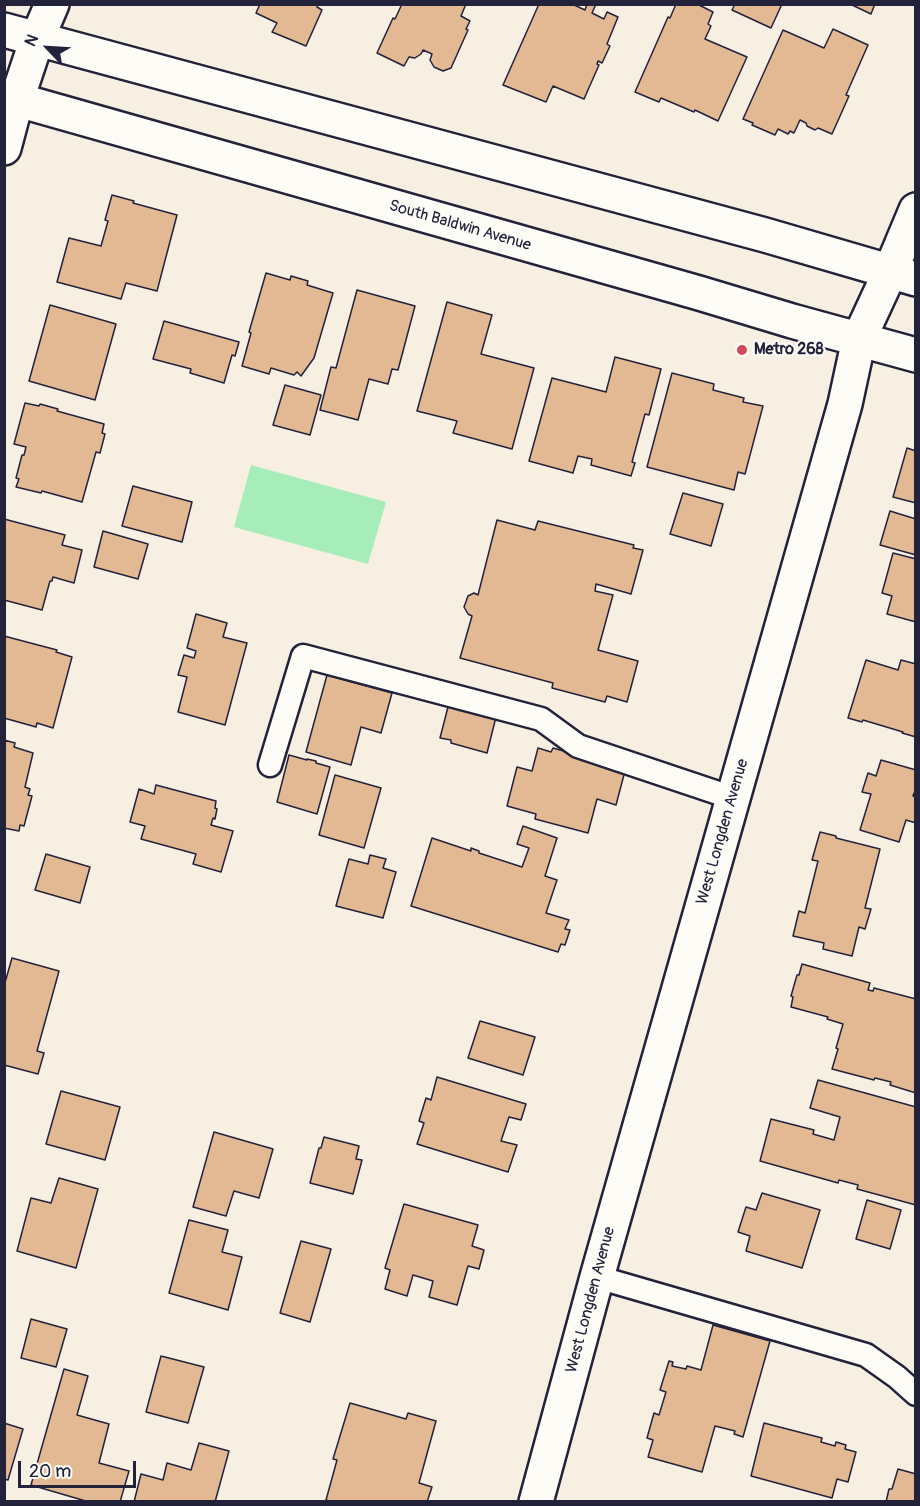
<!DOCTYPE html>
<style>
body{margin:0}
#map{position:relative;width:920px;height:1506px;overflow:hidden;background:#f8efe3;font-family:Pangolin,sans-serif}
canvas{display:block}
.frame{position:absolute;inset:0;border:6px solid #22223b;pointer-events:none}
.north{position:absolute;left:18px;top:18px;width:60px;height:60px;-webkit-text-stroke:4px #fdfcf7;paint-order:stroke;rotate:295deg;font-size:16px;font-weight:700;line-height:24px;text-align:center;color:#22223b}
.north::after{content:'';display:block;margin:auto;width:21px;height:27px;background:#22223b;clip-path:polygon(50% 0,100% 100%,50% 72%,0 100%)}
.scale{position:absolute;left:18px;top:1461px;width:118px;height:27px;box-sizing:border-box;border:3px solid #22223b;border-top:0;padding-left:8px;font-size:18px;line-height:21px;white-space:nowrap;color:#22223b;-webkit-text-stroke:4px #fdfcf7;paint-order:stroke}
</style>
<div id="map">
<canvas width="920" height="1506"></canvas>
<div class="frame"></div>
<div class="north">N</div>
<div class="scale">20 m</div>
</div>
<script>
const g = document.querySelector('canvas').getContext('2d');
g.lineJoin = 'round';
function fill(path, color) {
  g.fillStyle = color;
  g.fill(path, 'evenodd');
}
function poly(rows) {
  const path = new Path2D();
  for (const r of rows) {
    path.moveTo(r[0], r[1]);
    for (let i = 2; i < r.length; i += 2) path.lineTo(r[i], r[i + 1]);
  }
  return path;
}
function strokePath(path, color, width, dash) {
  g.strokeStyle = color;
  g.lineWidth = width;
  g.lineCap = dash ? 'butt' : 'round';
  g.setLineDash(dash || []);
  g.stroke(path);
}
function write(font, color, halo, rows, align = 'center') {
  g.font = font + ' Pangolin,sans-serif';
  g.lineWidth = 4.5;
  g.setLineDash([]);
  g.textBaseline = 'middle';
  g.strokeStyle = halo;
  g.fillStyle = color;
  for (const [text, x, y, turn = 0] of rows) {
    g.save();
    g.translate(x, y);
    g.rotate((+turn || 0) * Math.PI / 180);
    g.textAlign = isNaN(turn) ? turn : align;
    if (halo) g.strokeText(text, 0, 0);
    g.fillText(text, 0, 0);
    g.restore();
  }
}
fill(poly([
 [251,465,386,502,368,564,234,527]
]), '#a7edb9');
const building = poly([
 [260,4,318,4,317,7,322,10,306,46,272,32,277,23,256,13,260,4],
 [402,4,466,4,461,16,470,21,466,29,468,30,451,68,443,71,434,67,430,60,432,54,423,50,421,54,415,58,409,57,404,66,377,53,393,18,395,19,402,4],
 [539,4,572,4,585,10,587,4,596,4,592,13,604,19,607,12,618,17,607,44,610,46,602,63,598,61,597,64,599,65,584,99,553,86,546,102,503,85,539,4],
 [676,4,697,4,713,12,708,24,711,26,705,39,747,57,718,121,695,110,694,112,661,98,659,102,635,92,668,17,670,18,676,4],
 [735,4,782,4,771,28,732,10,735,4],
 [850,4,875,4,871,14,850,4],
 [833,29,868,45,846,95,849,96,832,134,818,128,815,130,807,126,806,123,800,120,794,133,790,131,788,134,778,129,775,135,752,125,753,123,743,119,783,30,824,48,833,29],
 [112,195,134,201,133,203,177,215,157,291,126,283,121,299,57,282,69,238,101,246,108,221,105,220,112,195],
 [266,273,290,280,291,276,308,281,307,285,333,293,314,358,301,376,297,372,294,375,271,368,269,374,242,366,251,333,249,332,266,273],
 [357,290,415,306,398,370,392,369,388,384,369,379,358,420,320,410,331,367,336,368,357,290],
 [447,302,492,315,481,354,534,368,512,449,453,433,457,421,417,411,447,302],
 [50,305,116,324,95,400,29,381,50,305],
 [164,321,239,342,235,356,232,355,224,383,190,373,191,369,153,359,164,321],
 [615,357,661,369,649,415,645,414,632,462,635,463,631,476,591,465,592,459,578,456,573,473,529,461,552,378,606,392,615,357],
 [672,373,714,384,713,390,744,398,743,402,763,406,745,474,738,472,734,490,647,467,672,373],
 [285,385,321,395,310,435,273,425,285,385],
 [25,403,39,406,40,404,58,409,57,411,104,424,102,433,105,434,100,453,96,452,82,502,42,491,41,493,16,487,19,479,16,478,22,455,24,455,26,447,14,444,25,403],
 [907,448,916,451,916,503,893,497,907,448],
 [133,486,192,502,182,542,122,526,133,486],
 [683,493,723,504,711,546,670,534,683,493],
 [890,511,916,519,916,555,880,545,890,511],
 [4,519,65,535,62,545,82,550,74,583,53,577,52,581,50,581,42,610,4,600,4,519],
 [497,520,535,530,538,521,634,545,633,548,643,550,631,594,596,584,595,591,613,595,598,650,638,661,627,702,607,696,605,702,552,688,553,683,460,658,472,616,468,614,464,607,468,596,474,593,478,595,497,520],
 [103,531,148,544,138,579,94,567,103,531],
 [893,553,916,559,916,622,887,614,892,596,882,593,893,553],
 [196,614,227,623,223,637,247,643,225,725,178,712,187,677,178,675,184,655,194,658,196,651,187,648,196,614],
 [4,636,57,650,56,652,72,657,53,728,37,723,36,727,4,718,4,636],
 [866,660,898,670,901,660,916,664,916,737,902,733,903,732,863,720,862,722,848,718,866,660],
 [327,675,392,693,381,733,361,727,351,765,306,752,327,675],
 [449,703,497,713,487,753,451,743,451,740,440,738,449,703],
 [4,740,15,743,14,747,33,753,25,787,30,789,28,795,32,796,24,826,20,825,19,831,4,828,4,740],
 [538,748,551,752,553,748,611,764,625,771,616,805,597,799,588,833,535,819,536,814,507,806,517,767,532,771,538,748],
 [289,755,307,760,307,759,316,761,316,763,330,767,317,814,277,802,289,755],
 [881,760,916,770,916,794,914,793,913,796,916,797,916,823,906,820,899,842,860,830,871,794,862,792,868,773,876,776,881,760],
 [335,775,381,788,364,848,319,835,335,775],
 [156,785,216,801,215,808,217,809,215,819,213,818,211,825,233,831,221,872,193,864,196,854,141,839,145,826,130,822,139,789,154,794,156,785],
 [523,826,557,838,545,876,557,880,546,913,569,920,565,929,570,930,565,945,561,944,558,952,411,906,432,838,471,851,471,848,479,851,479,853,522,867,529,848,517,844,523,826],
 [820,832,836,836,836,838,880,849,865,908,871,909,865,929,859,927,852,956,823,949,824,943,793,936,799,911,805,913,818,861,812,860,820,832],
 [46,854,90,867,80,903,35,890,46,854],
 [370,855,386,859,383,868,396,872,383,918,336,906,349,859,368,864,370,855],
 [12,958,59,971,37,1051,44,1053,38,1074,4,1065,4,986,12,958],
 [802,964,870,983,868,990,873,991,874,988,916,999,916,1093,890,1085,891,1082,875,1078,874,1080,832,1069,838,1049,836,1048,843,1024,827,1019,828,1017,791,1007,793,997,791,996,797,975,799,975,802,964],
 [480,1021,535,1037,523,1075,468,1058,480,1021],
 [437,1077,526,1104,521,1120,509,1117,501,1141,517,1145,508,1172,417,1144,424,1123,419,1121,426,1098,431,1100,437,1077],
 [818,1080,916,1107,916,1205,857,1189,858,1185,839,1180,838,1183,760,1161,771,1119,814,1130,813,1134,834,1140,840,1117,810,1108,818,1080],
 [61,1091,120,1107,105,1160,46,1144,61,1091],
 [214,1132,273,1149,259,1198,234,1191,226,1216,193,1207,214,1132],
 [324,1137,359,1146,356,1159,362,1160,353,1194,310,1183,319,1148,321,1148,324,1137],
 [59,1178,98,1189,76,1268,17,1251,31,1198,51,1203,59,1178],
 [762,1193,820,1210,802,1268,746,1251,750,1236,738,1232,746,1207,756,1210,762,1193],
 [867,1200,901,1210,890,1249,856,1239,867,1200],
 [404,1204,478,1225,472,1246,484,1250,479,1269,468,1266,457,1305,429,1297,433,1281,413,1275,407,1296,385,1289,390,1270,385,1268,404,1204],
 [189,1220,228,1230,222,1252,242,1257,228,1310,169,1293,189,1220],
 [301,1241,331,1249,310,1322,280,1313,301,1241],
 [31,1319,67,1329,56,1367,21,1358,31,1319],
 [713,1325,770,1341,743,1437,734,1434,735,1431,715,1426,702,1472,648,1457,653,1440,647,1438,654,1413,659,1415,666,1392,660,1390,669,1361,673,1362,672,1366,686,1369,687,1366,701,1370,713,1325],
 [161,1356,204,1367,188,1423,146,1412,161,1356],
 [64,1369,88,1376,77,1415,109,1424,99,1463,129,1471,120,1502,89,1502,31,1485,64,1369],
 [350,1403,406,1419,408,1413,436,1421,419,1483,432,1487,427,1502,332,1502,326,1500,337,1460,333,1459,350,1403],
 [4,1423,23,1429,8,1480,4,1479,4,1423],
 [764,1423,822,1438,821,1442,835,1446,836,1442,846,1445,845,1449,856,1452,848,1482,837,1479,832,1498,751,1476,764,1423],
 [199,1443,229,1451,215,1502,134,1502,141,1474,163,1480,167,1463,191,1470,199,1443],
 [898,1469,916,1474,916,1502,886,1502,889,1489,892,1489,898,1469]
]);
fill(building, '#e2b992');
strokePath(building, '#22223b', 1.5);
const lane = poly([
 [270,765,303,656,541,719,578,746,733,798],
 [597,1277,866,1355,897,1377,916,1394]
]);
const street = poly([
 [4,148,17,99,37,39,52,4]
]);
const secondary = poly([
 [4,30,765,235,916,279],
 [4,96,699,293,792,321,916,355],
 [536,1502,597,1277,845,404,859,339,890,272,916,210]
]);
strokePath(lane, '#22223b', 27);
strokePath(street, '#22223b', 38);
strokePath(secondary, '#22223b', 38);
strokePath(lane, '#fdfcf7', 22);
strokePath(street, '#fdfcf7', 33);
strokePath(secondary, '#fdfcf7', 33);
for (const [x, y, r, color] of [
 [742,350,6,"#d1495b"]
]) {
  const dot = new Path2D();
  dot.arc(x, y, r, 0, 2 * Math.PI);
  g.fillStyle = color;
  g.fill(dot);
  strokePath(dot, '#fdfcf7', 2);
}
write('16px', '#22223b', '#fdfcf7', [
 ["South Baldwin Avenue",460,226,16],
 ["West Longden Avenue",723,832,-74],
 ["West Longden Avenue",591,1300,-75]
]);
write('bold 16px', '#22223b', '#fdfcf7', [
 ["Metro 268",754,350]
], 'left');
</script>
